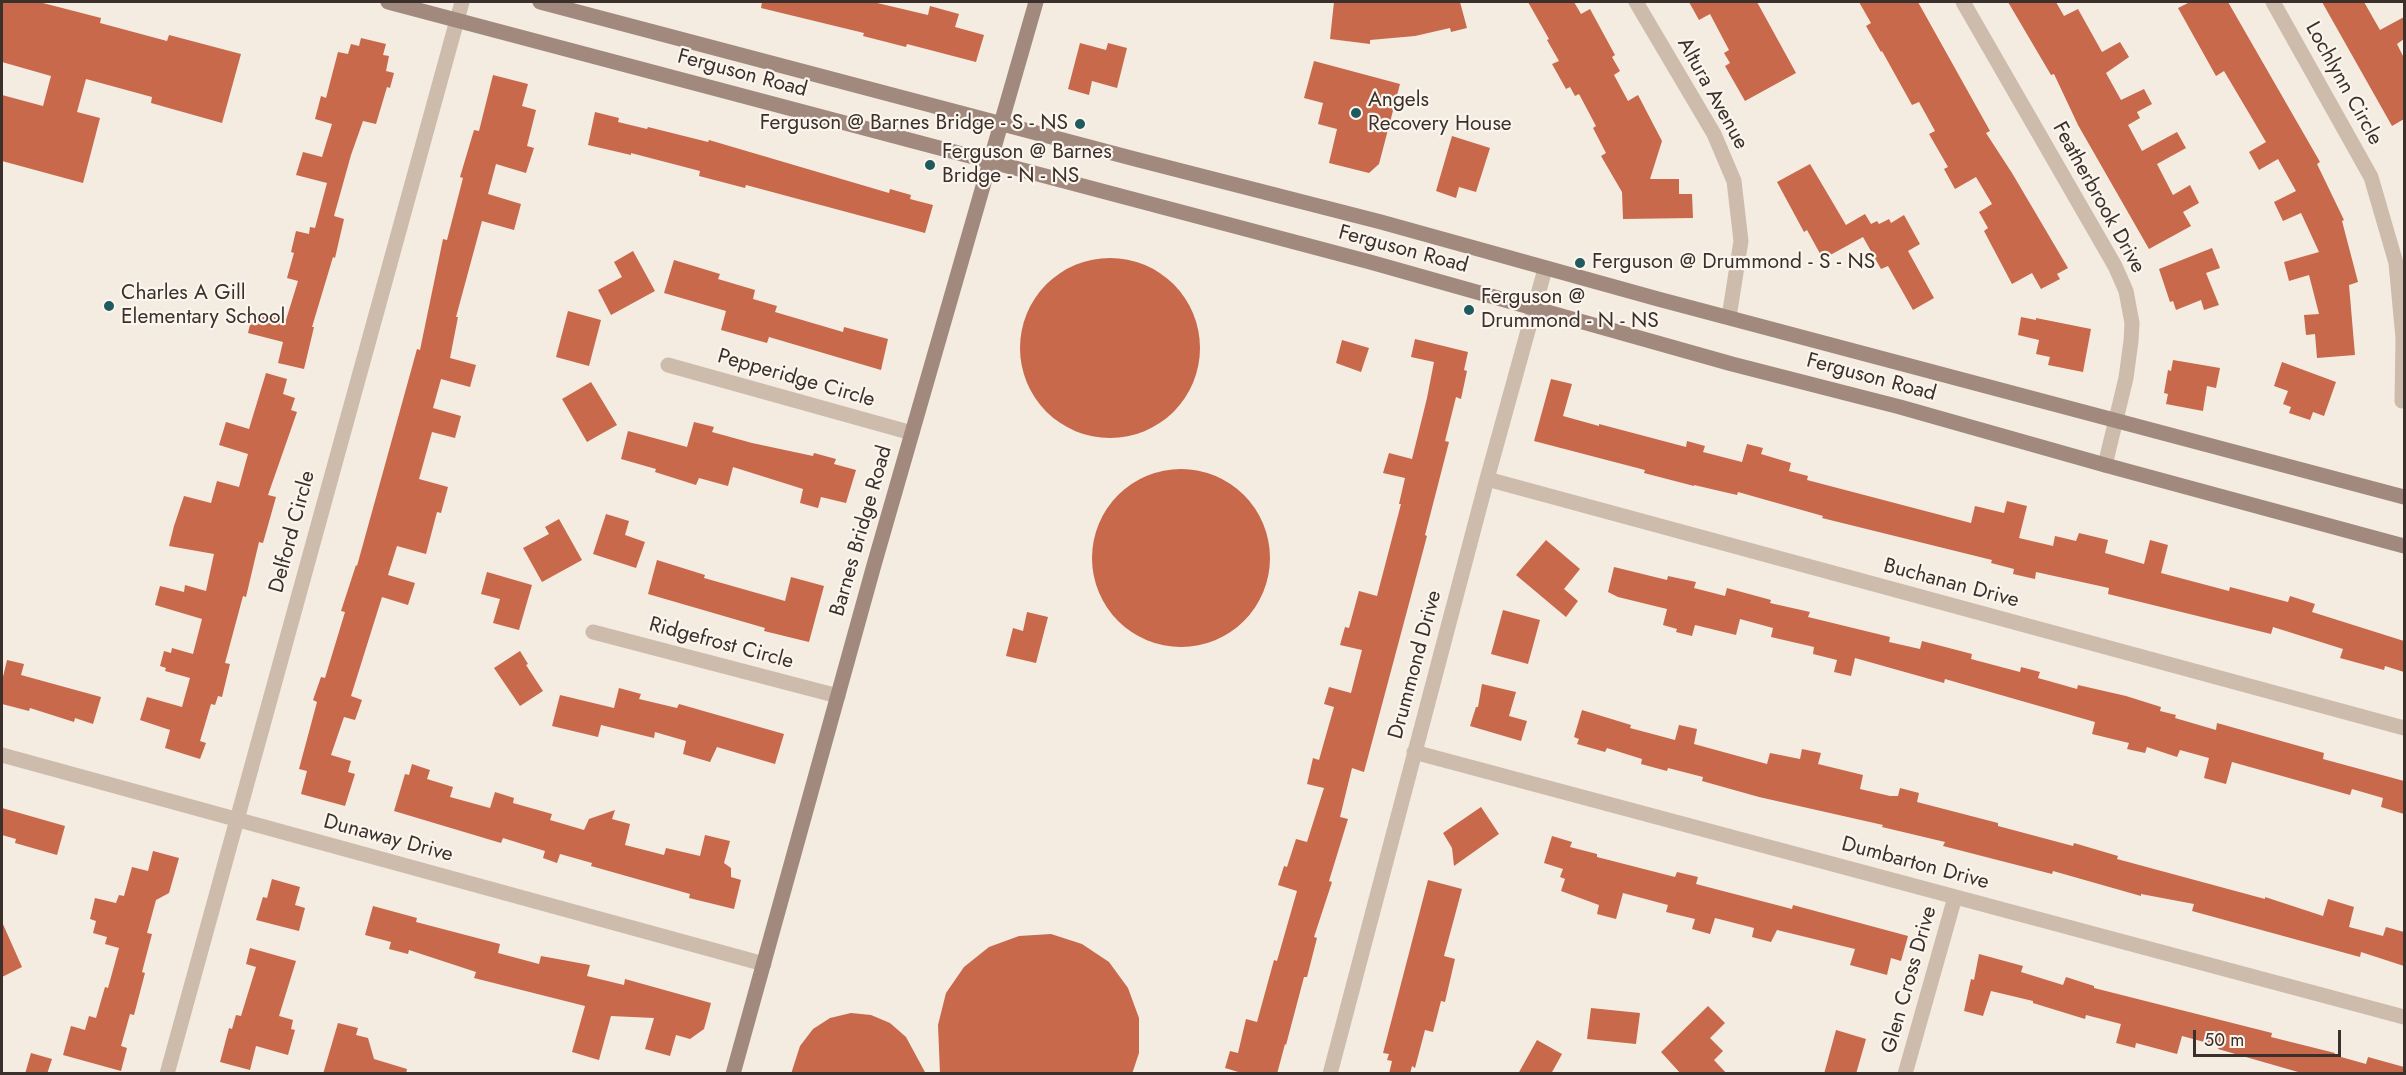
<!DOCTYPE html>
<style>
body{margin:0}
#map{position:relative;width:2406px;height:1075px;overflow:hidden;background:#f4ebe1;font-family:Jost,sans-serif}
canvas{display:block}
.frame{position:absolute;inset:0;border:3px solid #3b302b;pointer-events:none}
.scale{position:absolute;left:2193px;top:1030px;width:148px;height:27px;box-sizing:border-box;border:3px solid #3b302b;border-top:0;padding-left:8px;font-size:18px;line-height:21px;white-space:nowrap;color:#3b302b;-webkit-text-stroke:4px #fbf5ee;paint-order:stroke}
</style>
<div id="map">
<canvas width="2406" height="1075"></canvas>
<div class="frame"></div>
<div class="scale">50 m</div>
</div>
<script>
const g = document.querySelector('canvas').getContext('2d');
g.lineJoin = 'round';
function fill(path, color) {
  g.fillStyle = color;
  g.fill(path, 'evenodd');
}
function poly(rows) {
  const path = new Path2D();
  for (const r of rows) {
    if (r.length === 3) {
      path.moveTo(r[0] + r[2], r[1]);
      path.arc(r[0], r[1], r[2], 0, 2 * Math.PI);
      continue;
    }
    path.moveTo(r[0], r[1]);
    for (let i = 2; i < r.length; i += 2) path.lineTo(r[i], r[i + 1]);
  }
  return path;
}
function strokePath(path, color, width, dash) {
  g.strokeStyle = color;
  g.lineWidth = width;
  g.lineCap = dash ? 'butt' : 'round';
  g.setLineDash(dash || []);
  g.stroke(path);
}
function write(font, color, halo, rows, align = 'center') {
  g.font = font + ' Jost,sans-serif';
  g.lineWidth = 4.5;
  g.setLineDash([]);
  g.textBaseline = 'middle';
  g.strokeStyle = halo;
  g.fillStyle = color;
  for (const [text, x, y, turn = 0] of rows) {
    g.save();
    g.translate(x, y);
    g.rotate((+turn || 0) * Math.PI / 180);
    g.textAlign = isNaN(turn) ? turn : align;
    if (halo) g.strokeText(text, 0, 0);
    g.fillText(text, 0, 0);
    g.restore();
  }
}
fill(poly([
 [2,2,39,2,101,18,100,23,167,41,169,35,241,54,222,123,151,103,152,97,86,79,77,112,100,118,83,183,2,161,2,95,43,106,51,76,2,62],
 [762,2,873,2,928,15,930,6,959,14,955,27,984,35,976,62,907,44,906,47,863,36,864,33,761,8],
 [1334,2,1460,2,1467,28,1451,32,1450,28,1415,36,1370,40,1370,44,1330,39],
 [1528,2,1574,2,1581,14,1590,9,1615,55,1612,57,1620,71,1614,75,1628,101,1638,95,1662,141,1650,179,1679,179,1679,194,1692,194,1693,218,1623,219,1622,192,1601,156,1606,153,1593,128,1596,126,1579,94,1575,96,1570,87,1566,89,1552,64,1559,61,1547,40,1549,39],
 [1689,2,1757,2,1796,73,1745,101,1725,66,1730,63,1724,53,1729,50,1710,14,1699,20],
 [1859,2,1918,2,1990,131,1986,133,2012,173,2068,268,2057,274,2060,279,2041,289,2032,273,2012,284,1984,231,1988,228,1979,212,1992,204,1976,177,1955,189,1944,169,1948,167,1929,134,1935,131,1919,102,1912,105,1882,51,1881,52,1866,26,1871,23],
 [2008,2,2056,2,2064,16,2078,9,2102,52,2120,42,2129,57,2106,73,2121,100,2144,89,2152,104,2137,112,2140,118,2128,125,2142,151,2177,132,2186,148,2157,164,2173,195,2190,185,2199,203,2183,212,2191,226,2149,249,2078,125,2054,74,2051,75],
 [2190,2,2228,2,2320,162,2317,164,2344,220,2342,221,2358,282,2349,285,2355,355,2317,358,2315,334,2306,335,2304,315,2319,314,2309,275,2289,281,2284,262,2319,252,2301,213,2283,221,2274,202,2296,191,2278,159,2259,170,2249,152,2266,142,2224,71,2216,76,2178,8],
 [2322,2,2364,2,2380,30,2404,17,2404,39,2397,44,2404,58,2404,119,2392,126],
 [361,38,386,44,383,55,389,56,386,71,394,73,390,88,387,87,376,124,363,121,351,155,334,216,344,219,335,258,333,257,312,327,314,327,304,369,278,363,283,342,248,333,253,312,286,320,298,281,287,278,294,253,291,252,296,231,309,234,310,227,315,228,327,183,296,175,303,152,322,157,332,124,315,119,321,96,326,98,338,52,348,54,351,44,359,46],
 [1080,43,1106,50,1108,43,1127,48,1117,88,1092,81,1089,95,1068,89],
 [1314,61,1400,84,1379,164,1369,173,1329,163,1337,129,1318,124,1323,103,1304,98],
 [493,75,528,84,522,106,536,110,527,146,534,148,526,173,496,164,488,194,521,204,514,230,482,221,456,317,458,317,450,358,476,365,470,387,441,379,433,408,461,416,455,438,432,432,419,479,448,487,441,513,437,512,426,554,397,546,388,575,415,583,408,605,382,597,351,696,362,700,355,720,344,717,331,755,351,761,348,772,355,774,345,806,301,794,307,771,299,769,317,702,313,700,321,677,325,678,345,612,341,611,356,565,357,566,417,349,420,350,443,239,447,240,463,178,460,177,474,130,479,131],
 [595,112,619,118,618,122,647,129,648,127,708,142,709,140,889,193,890,189,911,195,910,199,933,205,925,233,746,185,745,188,699,176,700,171,631,153,631,155,588,145],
 [1452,136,1490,148,1476,192,1459,187,1456,198,1436,191],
 [1810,164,1846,225,1865,214,1871,224,1877,221,1879,224,1889,219,1891,223,1904,215,1920,244,1908,251,1934,298,1913,310,1888,266,1881,269,1863,237,1823,259,1807,230,1804,232,1777,182],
 [2212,248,2220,268,2206,273,2219,305,2204,310,2201,300,2176,310,2173,301,2170,302,2159,269],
 [633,251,655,291,611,315,598,290,622,277,614,262],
 [1110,348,90],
 [674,260,720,274,718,279,755,290,753,299,777,306,775,312,843,332,844,327,888,339,881,370,769,337,767,343,721,330,726,311,664,293],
 [568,311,601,320,589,366,556,357],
 [2021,317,2036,320,2036,318,2091,329,2083,372,2048,365,2050,357,2036,354,2039,340,2018,335],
 [1415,339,1468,352,1464,370,1467,371,1461,399,1456,397,1445,441,1449,442,1425,535,1427,536,1364,772,1352,768,1340,817,1348,819,1329,881,1332,882,1314,937,1317,938,1307,977,1304,977,1286,1045,1285,1044,1277,1074,1245,1074,1225,1068,1230,1051,1238,1053,1246,1019,1257,1022,1274,960,1277,961,1297,891,1278,885,1284,866,1287,867,1296,839,1307,842,1324,788,1307,784,1313,758,1319,760,1334,707,1324,704,1329,687,1351,693,1362,650,1340,645,1345,627,1349,628,1359,591,1377,596,1401,504,1399,504,1405,478,1383,473,1389,453,1412,459,1427,398,1434,362,1411,357],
 [1342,340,1369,348,1361,372,1336,363],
 [2173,360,2220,368,2216,388,2207,386,2203,411,2166,404,2168,394,2164,393,2168,370,2171,371],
 [2282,362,2336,382,2324,416,2313,412,2310,420,2289,413,2291,407,2283,404,2288,391,2274,386],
 [266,373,287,379,283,394,295,398,291,410,297,412,268,495,276,497,263,543,259,542,246,597,243,596,225,663,230,664,222,697,218,696,215,705,211,704,200,741,206,743,200,759,165,748,170,730,140,720,147,697,182,707,190,678,165,671,166,668,160,666,164,651,171,653,172,648,193,654,202,619,155,605,160,586,184,592,185,585,206,591,214,554,169,546,174,526,184,496,211,503,217,481,239,487,248,454,219,445,226,422,249,429],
 [1551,379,1572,384,1563,416,1599,426,1599,424,1686,447,1687,441,1705,446,1703,452,1742,462,1747,444,1763,448,1761,454,1791,463,1789,471,1808,476,1807,480,1971,523,1975,506,2004,513,2007,501,2027,506,2019,538,2053,546,2055,536,2076,541,2079,533,2108,540,2105,553,2144,564,2150,540,2168,545,2161,573,2229,591,2230,587,2288,602,2290,596,2315,604,2312,612,2404,641,2404,672,2385,666,2384,670,2340,658,2343,649,2273,627,2271,634,2108,594,2109,588,2036,572,2035,579,2013,574,2014,569,1991,563,1992,560,1822,518,1823,516,1738,492,1737,495,1694,485,1694,486,1644,473,1645,470,1534,441],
 [591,382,617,425,587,442,562,399],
 [694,422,714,427,712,432,752,443,813,456,814,453,836,459,834,464,856,470,846,503,821,497,818,508,800,503,803,489,733,467,728,486,699,478,696,485,655,472,656,469,621,459,628,431,687,447],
 [1181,558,89],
 [606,514,629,521,625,535,645,542,636,568,593,554],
 [559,519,582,560,542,582,523,548,549,534,545,527],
 [1546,540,1580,569,1564,589,1578,601,1566,617,1516,575],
 [657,560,705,575,704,578,785,601,791,577,824,586,809,642,764,631,765,628,648,594],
 [1614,567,1667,580,1668,576,1696,582,1694,588,1725,596,1727,588,1771,600,1770,603,1810,612,1808,617,1890,637,1889,642,1920,649,1922,641,1972,654,1971,659,2020,672,2021,667,2040,672,2038,678,2077,689,2078,685,2126,696,2161,707,2160,711,2176,715,2175,718,2216,730,2217,723,2324,753,2323,759,2404,781,2404,814,2381,807,2383,798,2352,789,2350,795,2232,762,2226,784,2204,778,2209,758,2180,750,2177,757,2147,747,2145,753,2127,749,2129,743,2092,734,2095,722,1945,679,1944,683,1855,658,1851,676,1834,672,1837,660,1813,654,1814,647,1771,637,1773,628,1740,619,1736,635,1695,625,1692,636,1676,632,1677,629,1663,625,1667,609,1618,597,1608,592],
 [487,572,532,585,519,630,493,623,500,599,481,594],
 [1503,610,1540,620,1528,664,1491,654],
 [1027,612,1048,617,1036,663,1006,656,1013,628,1023,631],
 [520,651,528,664,526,665,543,691,520,706,494,668],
 [7,660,24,664,21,675,101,697,93,724,75,718,74,722,30,708,29,711,2,704,2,681],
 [1482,684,1516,692,1509,716,1527,721,1521,741,1470,726,1476,707,1478,707],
 [619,688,641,694,639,699,677,708,679,704,784,734,775,764,717,747,710,762,683,754,686,741,655,732,654,738,601,725,598,737,552,726,560,695,614,708],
 [1582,710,1631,725,1630,728,1675,740,1679,725,1697,729,1694,744,1767,764,1770,753,1800,759,1802,749,1821,753,1818,764,1863,775,1860,789,1890,796,1898,796,1900,788,1919,793,1917,802,1998,823,1998,826,2073,846,2074,843,2118,856,2117,859,2265,899,2265,897,2323,916,2328,899,2354,907,2349,927,2383,936,2386,927,2404,932,2404,966,2361,952,2360,957,2192,911,2194,904,2141,894,2141,896,2053,871,2052,874,1943,846,1945,842,1882,827,1883,825,1759,797,1702,781,1703,777,1668,768,1667,771,1641,764,1642,759,1607,748,1605,752,1577,744,1579,739,1574,737],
 [412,764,430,770,427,779,453,787,450,797,490,808,495,792,514,798,513,803,552,814,550,820,584,830,589,819,615,810,612,819,630,824,625,845,664,855,666,848,700,856,705,835,730,841,724,863,731,868,731,877,741,880,734,909,689,898,690,894,591,866,592,863,560,854,557,863,543,858,545,851,503,838,501,843,394,811,405,774,409,775],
 [1481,807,1499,834,1454,866,1452,848,1443,833],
 [2,808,65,826,57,855,15,843,16,839,2,835],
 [1552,836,1572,842,1570,847,1597,854,1597,857,1675,877,1677,872,1698,877,1696,884,1792,909,1793,905,1908,936,1901,961,1891,958,1887,975,1850,965,1855,949,1777,930,1771,942,1752,937,1754,928,1715,918,1710,934,1692,929,1695,919,1666,912,1668,905,1623,893,1616,919,1597,914,1599,905,1561,891,1565,879,1560,877,1563,869,1544,863],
 [153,851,179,858,169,893,156,900,147,933,152,934,142,972,145,973,134,1015,130,1014,121,1046,127,1048,121,1071,63,1055,71,1026,85,1030,89,1016,96,1018,105,987,108,988,119,948,105,944,107,937,93,933,96,921,90,919,95,898,116,903,119,895,124,896,132,867,148,871],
 [272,879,300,887,295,905,305,908,299,931,256,920,263,897,267,898],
 [1428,880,1462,889,1444,956,1455,959,1445,1002,1441,1001,1433,1032,1425,1030,1415,1068,1412,1066,1410,1074,1389,1074,1392,1061,1387,1060,1389,1054,1383,1053],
 [373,906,417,918,416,922,500,944,498,953,539,964,541,956,590,965,587,976,624,985,625,979,711,1003,704,1029,690,1039,676,1035,670,1056,645,1049,654,1018,611,1016,599,1060,572,1052,585,1006,474,978,476,972,409,950,408,954,389,949,391,942,365,935],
 [2,922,22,967,2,977],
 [1051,934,1082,944,1109,962,1128,988,1139,1018,1139,1053,1132,1074,940,1074,938,1025,946,993,964,967,989,947,1019,936],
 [250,948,296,961,279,1016,293,1020,291,1029,295,1030,288,1055,256,1046,250,1070,220,1062,229,1028,232,1029,236,1015,241,1016,256,967,246,964],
 [1979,954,2023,966,2021,972,2063,985,2066,977,2094,986,2094,988,2272,1033,2271,1037,2335,1053,2334,1055,2366,1064,2368,1057,2404,1067,2404,1074,2305,1074,2218,1049,2219,1046,2182,1036,2177,1054,2136,1043,2135,1048,2116,1043,2121,1024,2086,1015,2085,1019,2033,1003,2033,1001,1991,991,1983,1016,1964,1011,1971,979,1974,980],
 [1708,1006,1725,1023,1710,1038,1723,1051,1714,1060,1727,1074,1681,1074,1661,1052],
 [1591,1008,1640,1013,1636,1044,1587,1039],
 [851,1013,871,1015,890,1023,906,1037,926,1074,791,1074,800,1046,813,1029,830,1018],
 [338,1023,358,1028,356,1035,368,1038,374,1059,407,1069,406,1074,323,1074],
 [1836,1030,1866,1039,1856,1074,1824,1074],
 [1537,1040,1562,1054,1551,1074,1518,1074],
 [31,1053,52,1059,47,1074,25,1074]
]), '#c8694b');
strokePath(poly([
 [1636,2,1714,134,1734,181,1741,241,1729,317],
 [1963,2,2115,266,2126,291,2132,323,2131,341,2126,378,2105,465],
 [2273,2,2371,177,2396,263,2403,338,2402,401],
 [668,365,912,433],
 [1487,479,2404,728],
 [593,632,838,696],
 [1414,752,2404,1017],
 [2,755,764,964],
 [167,1074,462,2],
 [1330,1074,1487,479,1545,269],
 [1905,1074,1955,897]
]), '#cdbbac', 15);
strokePath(poly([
 [388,2,1370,262,1732,364,1900,407,2105,465,2404,546],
 [540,2,1135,159,1381,222,1658,299,2404,497],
 [733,1074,874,565,1036,2]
]), '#a18a7d', 15);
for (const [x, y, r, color] of [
 [1356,113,6,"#1f5a5e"],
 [1080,124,6,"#1f5a5e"],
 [930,165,6,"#1f5a5e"],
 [1580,263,6,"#1f5a5e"],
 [109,306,6,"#1f5a5e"],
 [1469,310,6,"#1f5a5e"]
]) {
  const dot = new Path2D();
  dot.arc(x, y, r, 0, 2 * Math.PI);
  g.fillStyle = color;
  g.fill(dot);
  strokePath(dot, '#fbf5ee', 2);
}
write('21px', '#3b302b', '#fbf5ee', [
 ["Ferguson Road",742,74,15],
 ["Lochlynn Circle",2343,84,61],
 ["Altura Avenue",1712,94,61],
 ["Featherbrook Drive",2098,198,61],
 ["Ferguson Road",1403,250,15],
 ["Ferguson Road",1871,378,15],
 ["Pepperidge Circle",796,379,16],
 ["Barnes Bridge Road",862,531,-74],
 ["Delford Circle",293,532,-75],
 ["Buchanan Drive",1951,584,15],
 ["Ridgefrost Circle",721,644,15],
 ["Drummond Drive",1416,665,-75],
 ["Dunaway Drive",388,839,15],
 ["Dumbarton Drive",1915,864,15],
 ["Glen Cross Drive",1910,980,-74]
]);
write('21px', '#3b302b', '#fbf5ee', [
 ["Angels",1368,101],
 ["Recovery House",1368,125],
 ["Ferguson @ Barnes Bridge - S - NS",1068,124,"right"],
 ["Ferguson @ Barnes",942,153],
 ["Bridge - N - NS",942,177],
 ["Ferguson @ Drummond - S - NS",1592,263],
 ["Charles A Gill",121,294],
 ["Elementary School",121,318],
 ["Ferguson @",1481,298],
 ["Drummond - N - NS",1481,322]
], 'left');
</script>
